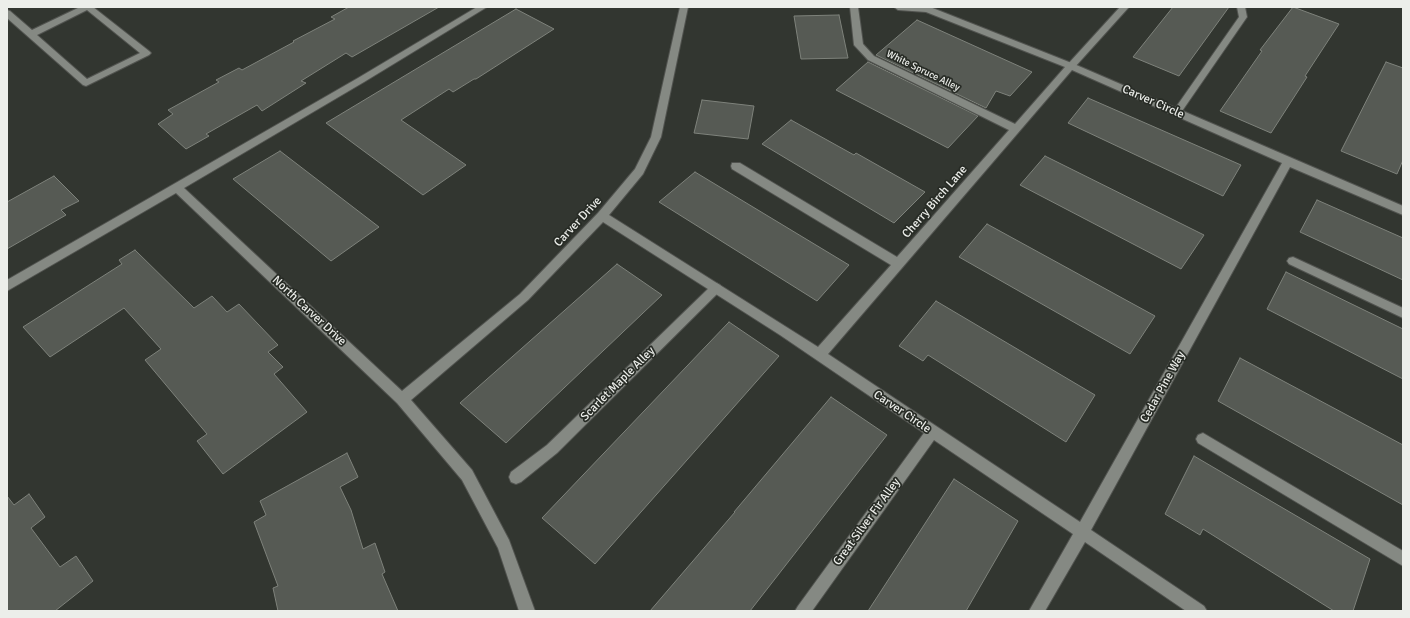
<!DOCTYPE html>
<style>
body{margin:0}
#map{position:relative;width:1410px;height:618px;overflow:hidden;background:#323630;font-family:Signika,sans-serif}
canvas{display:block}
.frame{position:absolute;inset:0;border:8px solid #eceeea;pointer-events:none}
</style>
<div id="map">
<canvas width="1410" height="618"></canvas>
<div class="frame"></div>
</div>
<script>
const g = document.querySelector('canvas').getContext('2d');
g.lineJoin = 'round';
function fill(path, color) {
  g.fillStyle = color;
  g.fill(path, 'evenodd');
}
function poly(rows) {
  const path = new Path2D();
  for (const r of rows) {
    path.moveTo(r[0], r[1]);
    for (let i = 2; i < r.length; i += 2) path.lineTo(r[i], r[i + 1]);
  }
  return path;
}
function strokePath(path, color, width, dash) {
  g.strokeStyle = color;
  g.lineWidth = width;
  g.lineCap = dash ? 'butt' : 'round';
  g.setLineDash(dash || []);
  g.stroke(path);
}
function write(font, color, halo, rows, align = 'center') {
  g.font = font + ' Signika,sans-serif';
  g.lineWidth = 3.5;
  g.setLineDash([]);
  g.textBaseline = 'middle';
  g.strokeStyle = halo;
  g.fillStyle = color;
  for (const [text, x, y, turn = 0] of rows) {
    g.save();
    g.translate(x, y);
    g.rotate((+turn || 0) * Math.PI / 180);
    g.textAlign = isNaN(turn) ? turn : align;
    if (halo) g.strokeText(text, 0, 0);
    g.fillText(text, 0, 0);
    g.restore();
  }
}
const building = poly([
 [349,7,439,7,352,57,346,53,301,81,306,83,262,111,257,105,206,134,209,136,186,149,158,124,173,114,168,110,219,82,216,80,239,68,242,70,294,42,293,41,335,19,331,17,349,7],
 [1173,7,1229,7,1179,76,1133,57,1173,7],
 [1293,7,1339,24,1305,76,1307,77,1271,133,1220,111,1262,51,1260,50,1293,7],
 [516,9,554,29,476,79,474,79,453,92,449,89,401,120,466,165,423,195,326,123,516,9],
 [839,15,848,58,801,59,794,16,839,15],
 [917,20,1032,72,1010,96,996,91,986,108,876,55,917,20],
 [868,62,978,116,948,148,836,90,868,62],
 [1386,62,1403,68,1403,160,1397,174,1341,151,1386,62],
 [1088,98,1159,129,1241,165,1223,196,1068,123,1088,98],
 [702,100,754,106,748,139,694,133,702,100],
 [791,120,854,155,856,153,925,192,894,223,762,144,791,120],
 [280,151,379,227,331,261,233,179,280,151],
 [1045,156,1204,235,1181,269,1020,185,1045,156],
 [695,172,849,265,817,301,659,202,695,172],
 [54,176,79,201,61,210,66,215,7,249,7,202,54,176],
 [1317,200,1403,238,1403,280,1300,232,1317,200],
 [987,224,1155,316,1130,354,959,257,987,224],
 [135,250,194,308,212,296,227,312,239,304,278,345,268,352,283,367,274,374,307,412,223,474,197,441,207,434,145,360,161,349,124,308,50,357,23,327,122,264,119,260,135,250],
 [617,264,662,295,506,443,460,403,617,264],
 [1286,272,1403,329,1403,379,1267,309,1286,272],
 [936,301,1095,395,1066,442,928,355,923,361,899,346,936,301],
 [729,322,779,356,595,564,542,518,729,322],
 [1240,358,1403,445,1403,505,1218,401,1240,358],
 [831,397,887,435,750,611,650,611,735,512,734,512,831,397],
 [347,453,358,477,340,487,351,510,363,549,375,543,385,572,382,574,398,611,278,611,273,588,278,586,254,522,266,515,260,501,347,453],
 [1194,456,1370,559,1353,611,1334,611,1203,529,1200,535,1165,514,1194,456],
 [954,479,1018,521,966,611,868,611,954,479],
 [29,494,45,517,31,528,60,567,76,556,93,581,55,611,7,611,7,496,14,505,29,494]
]);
fill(building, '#565a54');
strokePath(building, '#7e827b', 1);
const lane = poly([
 [1120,7,1129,7,1074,68,1068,68,1066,66,1068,64,1120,7],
 [1237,7,1245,7,1247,17,1180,114,1174,114,1172,112,1174,110,1239,17,1237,7],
 [716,283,720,285,722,288,720,291,557,453,521,482,516,484,511,482,509,477,511,472,547,445,712,285,716,283]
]);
const street = poly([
 [80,7,93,7,149,51,151,53,149,55,86,86,83,85,7,18,7,10,10,11,32,30,80,7],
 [87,10,140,53,87,79,37,35,87,10],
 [477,7,487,7,364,82,184,188,402,391,520,294,598,213,635,169,651,137,680,7,688,7,661,137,643,174,609,215,818,347,891,265,732,169,731,166,732,163,740,163,897,257,1009,130,868,60,854,45,850,7,858,7,863,44,874,56,1015,124,1065,67,926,12,898,10,894,7,930,7,1074,64,1403,206,1403,215,1290,167,1091,530,1204,606,1207,611,1186,611,1085,542,1045,611,1029,611,1073,534,934,440,812,611,795,611,798,606,924,433,780,335,603,222,528,300,411,400,472,470,509,540,535,611,519,611,498,548,462,480,397,403,176,193,7,291,7,280,358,78,477,7],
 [1072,70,1282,163,1080,522,828,354,1072,70],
 [1293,257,1403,308,1403,318,1289,264,1287,261,1289,258,1293,257],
 [1203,433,1403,551,1403,566,1198,443,1196,439,1198,435,1203,433]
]);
strokePath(lane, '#51534f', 2);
strokePath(street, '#51534f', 2);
fill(lane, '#858983');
fill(street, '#858983');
write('10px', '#eceeea', '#282c26', [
 ["White Spruce Alley",923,71,26]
]);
write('12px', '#eceeea', '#282c26', [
 ["Carver Circle",1153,102,24],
 ["Cherry Birch Lane",935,202,-49],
 ["Carver Drive",578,222,-47],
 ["North Carver Drive",309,311,43],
 ["Scarlet Maple Alley",618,384,-45],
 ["Cedar Pine Way",1163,387,-61],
 ["Carver Circle",902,412,34],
 ["Great Silver Fir Alley",867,522,-54]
]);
</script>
